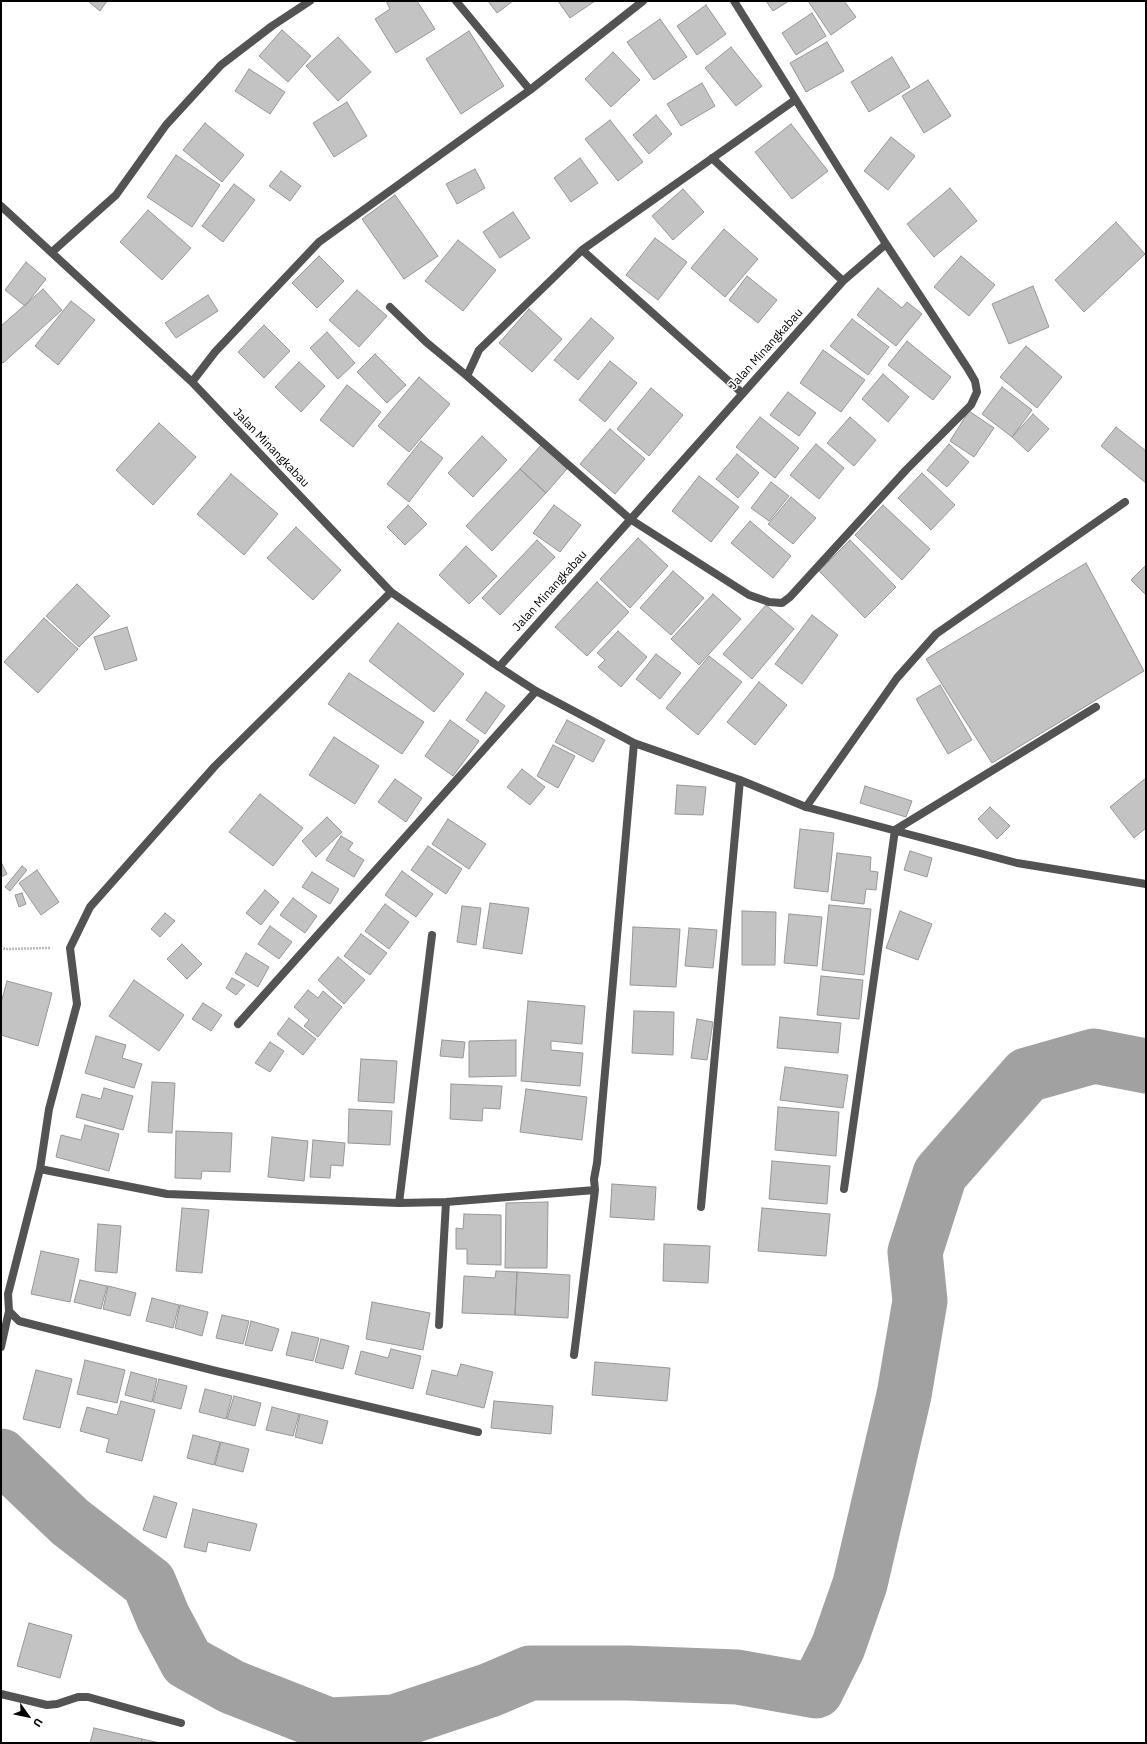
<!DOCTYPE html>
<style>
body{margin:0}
#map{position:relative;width:1147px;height:1744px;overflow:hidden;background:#fff;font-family:"IBM Plex Sans",sans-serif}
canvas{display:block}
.frame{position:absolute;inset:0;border:2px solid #000;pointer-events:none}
.north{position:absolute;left:8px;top:1696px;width:40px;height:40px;-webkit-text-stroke:3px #fff;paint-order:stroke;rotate:123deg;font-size:11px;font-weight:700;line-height:16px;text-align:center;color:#000}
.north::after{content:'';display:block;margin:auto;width:14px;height:18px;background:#000;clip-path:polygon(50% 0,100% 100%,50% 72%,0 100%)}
</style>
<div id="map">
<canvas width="1147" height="1744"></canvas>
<div class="frame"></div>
<div class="north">U</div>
</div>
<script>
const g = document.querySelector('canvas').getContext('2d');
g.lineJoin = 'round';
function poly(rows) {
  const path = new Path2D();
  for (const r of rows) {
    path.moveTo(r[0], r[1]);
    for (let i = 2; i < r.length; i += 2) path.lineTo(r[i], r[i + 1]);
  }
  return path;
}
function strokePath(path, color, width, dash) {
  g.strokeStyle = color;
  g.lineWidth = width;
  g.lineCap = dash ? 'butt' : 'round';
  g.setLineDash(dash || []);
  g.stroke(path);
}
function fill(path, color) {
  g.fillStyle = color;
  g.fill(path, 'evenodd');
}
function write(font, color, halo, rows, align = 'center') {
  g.font = font + ' "IBM Plex Sans",sans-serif';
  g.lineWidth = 3;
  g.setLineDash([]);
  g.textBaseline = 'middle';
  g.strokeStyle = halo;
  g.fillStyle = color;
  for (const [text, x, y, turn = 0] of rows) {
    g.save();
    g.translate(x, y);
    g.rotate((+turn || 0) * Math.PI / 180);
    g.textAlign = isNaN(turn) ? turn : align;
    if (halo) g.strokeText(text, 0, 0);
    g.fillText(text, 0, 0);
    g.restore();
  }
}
strokePath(poly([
 [1,1456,70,1522,149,1583,163,1617,187,1662,232,1687,329,1725,394,1722,490,1690,530,1673,628,1673,737,1677,816,1691,838,1647,860,1584,904,1395,920,1301,915,1252,940,1174,1027,1075,1094,1056,1146,1066]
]), '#a1a1a1', 55);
const building = poly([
 [88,1,107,1,100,11,88,1],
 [386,1,417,1,435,29,396,53,375,19,390,9,386,1],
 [488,1,513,1,497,13,488,1],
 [558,1,595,1,570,18,558,1],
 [766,1,789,1,773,11,766,1],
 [808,1,844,1,856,17,831,35,808,1],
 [706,5,726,34,697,55,677,26,706,5],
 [812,13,826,36,796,55,782,33,812,13],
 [660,19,687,57,654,80,627,42,660,19],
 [282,30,311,56,288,82,259,56,282,30],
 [469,31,504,86,461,114,426,59,469,31],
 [338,37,371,72,338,101,306,66,338,37],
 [827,42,844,71,806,92,790,63,827,42],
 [731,47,762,86,736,106,705,68,731,47],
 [613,52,640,80,611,107,585,79,613,52],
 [892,57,910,87,869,112,851,82,892,57],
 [249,69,285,92,270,114,235,91,249,69],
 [928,80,951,116,924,133,902,96,928,80],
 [702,83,715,106,681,126,667,104,702,83],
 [347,102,367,136,334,157,313,123,347,102],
 [656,115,672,134,649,154,633,135,656,115],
 [610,120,643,162,618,181,585,139,610,120],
 [205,123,244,155,222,182,183,150,205,123],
 [791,124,828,171,792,199,755,152,791,124],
 [891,137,915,156,888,190,864,171,891,137],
 [176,155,220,185,192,227,147,197,176,155],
 [580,158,598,183,571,202,554,178,580,158],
 [475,169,485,188,457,204,446,184,475,169],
 [281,171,301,186,290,201,269,186,281,171],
 [234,184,255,200,223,242,202,226,234,184],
 [950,188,977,221,934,257,907,224,950,188],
 [683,189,704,212,673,240,652,216,683,189],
 [395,195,438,256,404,279,362,219,395,195],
 [148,210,191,248,162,280,120,242,148,210],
 [513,212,530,238,500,258,483,232,513,212],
 [1116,222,1145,254,1084,312,1055,280,1116,222],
 [724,229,758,259,725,297,691,268,724,229],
 [655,238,687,262,658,300,626,275,655,238],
 [458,240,496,270,463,311,425,281,458,240],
 [319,256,344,281,317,308,292,283,319,256],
 [961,256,995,285,969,316,934,287,961,256],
 [26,262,46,279,25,306,5,290,26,262],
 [747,276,777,300,758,323,729,300,747,276],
 [1033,286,1049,327,1009,344,992,304,1033,286],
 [878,288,902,308,907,302,922,314,896,346,857,315,878,288],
 [43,289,62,310,3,363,1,361,1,326,43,289],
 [357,290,387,316,359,347,329,320,357,290],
 [208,295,218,311,176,338,165,323,208,295],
 [71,301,95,320,58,365,35,346,71,301],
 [529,309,562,339,532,372,499,343,529,309],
 [591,318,614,338,578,380,554,360,591,318],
 [852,319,889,347,868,375,830,346,852,319],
 [264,325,290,351,264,378,238,352,264,325],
 [327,332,355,363,338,379,310,348,327,332],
 [907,341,951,377,933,400,888,365,907,341],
 [1026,346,1062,377,1037,408,1000,377,1026,346],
 [823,350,865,380,841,412,800,383,823,350],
 [375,354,406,385,387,403,357,372,375,354],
 [610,361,637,383,605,422,579,400,610,361],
 [299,362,325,386,301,412,275,387,299,362],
 [883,374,909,397,888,422,862,399,883,374],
 [419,377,450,404,409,452,378,426,419,377],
 [347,385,381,412,353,447,320,420,347,385],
 [1002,387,1032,410,1012,437,982,414,1002,387],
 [651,388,683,415,649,456,617,429,651,388],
 [788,392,816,413,799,436,770,415,788,392],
 [969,411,994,428,974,457,950,441,969,411],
 [1033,414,1049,429,1028,452,1012,437,1033,414],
 [760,417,799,448,775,478,736,447,760,417],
 [850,417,876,440,854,466,827,443,850,417],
 [159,423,196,457,153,505,116,470,159,423],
 [1116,427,1146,451,1146,483,1101,446,1116,427],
 [610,429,645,459,615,494,580,464,610,429],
 [482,436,507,460,473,497,448,473,482,436],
 [421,441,443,458,409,502,387,484,421,441],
 [816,444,844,468,819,499,790,475,816,444],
 [949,444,969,462,947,487,927,470,949,444],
 [541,445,567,469,546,493,520,469,541,445],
 [737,454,759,473,738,498,716,479,737,454],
 [520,469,546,493,492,551,466,526,520,469],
 [922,473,955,505,931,530,898,498,922,473],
 [231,474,278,514,244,555,197,514,231,474],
 [699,476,739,507,711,542,672,511,699,476],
 [771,482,789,496,769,521,751,508,771,482],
 [791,497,816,518,793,544,768,524,791,497],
 [408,505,427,524,405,545,387,527,408,505],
 [554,505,581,525,560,552,533,533,554,505],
 [883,505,930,549,902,580,855,535,883,505],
 [750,521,791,556,773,578,731,543,750,521],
 [296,527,341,570,313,600,267,558,296,527],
 [638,538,668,566,630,608,600,579,638,538],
 [537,540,555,557,500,615,482,598,537,540],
 [850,540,896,587,865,618,819,571,850,540],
 [466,546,497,576,469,604,439,575,466,546],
 [1086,563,1144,671,992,763,926,659,1086,563],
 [1146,565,1146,595,1131,580,1146,565],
 [673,571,704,598,671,635,640,608,673,571],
 [597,582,629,612,587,656,555,627,597,582],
 [77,584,110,616,79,647,46,616,77,584],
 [713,594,741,619,699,665,671,639,713,594],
 [766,605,794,629,752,679,723,654,766,605],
 [812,615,838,635,802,684,775,664,812,615],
 [44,618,78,649,38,693,4,662,44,618],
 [398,623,464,674,434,712,369,661,398,623],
 [127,627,137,660,105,670,94,637,127,627],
 [618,631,647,657,621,687,598,667,605,660,597,653,618,631],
 [656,654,681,673,660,699,636,679,656,654],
 [709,656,742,682,698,735,666,708,709,656],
 [349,673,424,722,402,754,328,704,349,673],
 [759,682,787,705,755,745,727,722,759,682],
 [940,685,972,740,948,754,916,699,940,685],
 [486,692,505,706,485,734,466,720,486,692],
 [450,720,479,741,453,776,425,756,450,720],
 [567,720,605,740,593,762,555,742,567,720],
 [334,737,379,766,355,804,309,775,334,737],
 [553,745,575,756,558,788,537,776,553,745],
 [522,769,545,787,530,805,507,787,522,769],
 [1146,778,1146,828,1134,838,1110,807,1146,778],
 [395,779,422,798,406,822,378,802,395,779],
 [677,785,706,787,703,815,675,814,677,785],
 [865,786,912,801,906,817,860,803,865,786],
 [260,794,303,828,273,866,229,832,260,794],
 [990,807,1010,826,997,839,978,819,990,807],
 [327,817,342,832,316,857,302,841,327,817],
 [448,819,486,844,469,869,432,844,448,819],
 [800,829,834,833,828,892,794,888,800,829],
 [341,836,353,843,348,850,364,860,354,877,326,860,341,836],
 [428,846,462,869,446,894,411,870,428,846],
 [910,851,932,858,927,877,904,870,910,851],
 [837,853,871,857,870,871,878,872,876,890,866,889,864,904,831,900,837,853],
 [1,862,7,874,1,877,1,862],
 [22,866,27,870,10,891,5,887,22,866],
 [37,870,59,902,41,915,19,883,37,870],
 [402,871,433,894,416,917,385,895,402,871],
 [312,872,339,889,330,904,302,887,312,872],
 [265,890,279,902,261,925,246,913,265,890],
 [22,893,26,904,19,907,15,895,22,893],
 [293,898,317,916,305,933,280,915,293,898],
 [490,903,529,908,522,954,483,948,490,903],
 [385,904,409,922,389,949,365,931,385,904],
 [829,905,871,909,864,975,822,970,829,905],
 [462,906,481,908,476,945,457,942,462,906],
 [742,911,776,912,775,965,742,965,742,911],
 [900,911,932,924,918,960,886,948,900,911],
 [165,913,175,921,160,937,151,929,165,913],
 [789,914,822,917,817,966,784,963,789,914],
 [270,926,292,942,279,959,258,944,270,926],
 [633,927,680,929,676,987,630,985,633,927],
 [689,928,717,930,713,968,685,966,689,928],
 [361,934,387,953,370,975,344,956,361,934],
 [182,944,202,964,187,979,167,959,182,944],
 [246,953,269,967,258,987,235,973,246,953],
 [338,957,365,980,344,1004,318,980,338,957],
 [821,976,863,980,859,1019,817,1015,821,976],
 [232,978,245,985,236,995,226,988,232,978],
 [134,980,184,1015,159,1051,109,1016,134,980],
 [7,981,52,993,38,1046,1,1035,1,1003,7,981],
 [308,990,318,998,323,991,342,1007,318,1037,304,1026,309,1020,294,1007,308,990],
 [528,1001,585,1006,582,1044,551,1041,551,1050,583,1053,580,1086,521,1081,528,1001],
 [203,1003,222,1015,211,1031,192,1019,203,1003],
 [634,1011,674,1012,673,1055,632,1053,634,1011],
 [780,1017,841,1023,838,1053,777,1048,780,1017],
 [289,1018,316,1039,303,1055,277,1034,289,1018],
 [697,1019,713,1022,707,1060,691,1058,697,1019],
 [96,1036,126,1045,122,1058,142,1064,134,1088,85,1073,96,1036],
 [442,1040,465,1042,463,1058,440,1056,442,1040],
 [516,1040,516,1076,469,1077,469,1041,516,1040],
 [270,1042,284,1051,270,1072,255,1063,270,1042],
 [361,1059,397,1061,394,1103,358,1101,361,1059],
 [785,1067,848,1075,843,1108,780,1100,785,1067],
 [152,1082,175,1083,172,1133,148,1132,152,1082],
 [451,1084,502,1086,500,1109,483,1108,482,1121,450,1119,451,1084],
 [104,1088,133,1096,123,1130,76,1117,82,1094,101,1099,104,1088],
 [526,1089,587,1097,582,1140,520,1132,526,1089],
 [778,1107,839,1112,836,1156,775,1150,778,1107],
 [349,1109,392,1111,390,1145,348,1143,349,1109],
 [85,1125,119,1134,109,1171,56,1157,61,1135,81,1140,85,1125],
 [176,1131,232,1133,230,1172,202,1171,201,1179,175,1178,176,1131],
 [272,1137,308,1141,304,1181,268,1177,272,1137],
 [313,1140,345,1143,343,1166,331,1165,330,1178,310,1177,313,1140],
 [772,1161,830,1166,827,1204,769,1199,772,1161],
 [612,1184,656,1187,654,1220,610,1217,612,1184],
 [548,1202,547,1268,505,1268,506,1203,548,1202],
 [182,1208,209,1210,202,1273,176,1271,182,1208],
 [762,1208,830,1214,826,1256,758,1251,762,1208],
 [464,1214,501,1215,501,1265,467,1264,467,1249,456,1249,456,1228,463,1229,464,1214],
 [98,1224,121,1226,117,1273,95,1271,98,1224],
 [664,1244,710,1246,708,1283,663,1281,664,1244],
 [41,1251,79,1259,70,1302,31,1294,41,1251],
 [496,1271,517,1272,515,1315,462,1313,464,1276,495,1278,496,1271],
 [517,1272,570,1275,568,1318,515,1315,517,1272],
 [80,1280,107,1286,101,1309,74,1302,80,1280],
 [108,1286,136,1293,130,1316,103,1309,108,1286],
 [152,1298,179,1305,173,1328,146,1321,152,1298],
 [372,1302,430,1313,423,1350,366,1339,372,1302],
 [180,1305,208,1312,202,1336,175,1328,180,1305],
 [222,1315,249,1321,243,1344,216,1338,222,1315],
 [251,1321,279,1329,272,1351,245,1345,251,1321],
 [292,1332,319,1338,313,1361,286,1355,292,1332],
 [321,1339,349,1346,343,1369,315,1362,321,1339],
 [391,1349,421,1356,413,1389,355,1374,361,1351,388,1358,391,1349],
 [85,1360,125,1370,117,1403,77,1394,85,1360],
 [595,1362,670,1368,667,1401,592,1395,595,1362],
 [461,1364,493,1372,484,1408,426,1394,432,1370,457,1376,461,1364],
 [36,1370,72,1379,60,1428,23,1419,36,1370],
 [131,1372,157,1379,152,1402,125,1395,131,1372],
 [159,1379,187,1386,181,1409,153,1402,159,1379],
 [205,1389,232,1396,226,1419,199,1412,205,1389],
 [234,1396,261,1403,255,1426,227,1419,234,1396],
 [121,1401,155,1410,142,1461,106,1452,109,1439,80,1431,87,1407,117,1415,121,1401],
 [494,1401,553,1406,551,1434,491,1428,494,1401],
 [272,1407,299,1414,293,1436,266,1430,272,1407],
 [300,1414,328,1421,322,1444,295,1437,300,1414],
 [193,1435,220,1442,214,1465,187,1458,193,1435],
 [221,1442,249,1449,243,1472,215,1465,221,1442],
 [154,1496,177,1503,166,1538,143,1530,154,1496],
 [193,1509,257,1524,250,1551,208,1542,206,1552,184,1547,193,1509],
 [29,1623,72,1635,60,1678,17,1666,29,1623],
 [94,1728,142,1739,141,1743,90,1743,94,1728],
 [142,1739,160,1743,141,1743,142,1739]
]);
fill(building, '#c3c3c3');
strokePath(building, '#979797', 1);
strokePath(poly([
 [1,947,5,949,51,948]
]), '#757575', 2.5, [1, 2]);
strokePath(poly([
 [806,807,897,678,936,634,1125,502],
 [895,830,1096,707]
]), '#535353', 8);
strokePath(poly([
 [456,1,530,90],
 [795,100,582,250,479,350,467,376,630,519,749,595,769,602,782,603,790,597,906,470,971,405,977,392,975,381,968,369,886,244],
 [712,158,843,281],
 [1,206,192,382,391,592,499,667,843,281,886,244,734,1],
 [582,250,742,393],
 [52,252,116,195,166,125,221,65,272,26,310,1],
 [390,307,426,342,467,376],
 [192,382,215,352,319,242,530,90,643,1],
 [391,592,215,766,90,907,70,948,77,1004,49,1109,40,1169,8,1294,9,1311,19,1321,216,1371,478,1432],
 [499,667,536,691,634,743,740,780,806,807,1017,863,1146,884],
 [238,1024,536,691],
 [40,1169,167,1194,399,1203,446,1202,595,1190,594,1179,597,1163,634,743],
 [844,1189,895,830],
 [399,1203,432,935],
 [701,1207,740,780],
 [439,1325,446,1202],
 [1,1347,9,1311],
 [574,1355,595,1190],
 [1,1694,47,1705,57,1704,78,1697,88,1697,181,1723]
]), '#535353', 8);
write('12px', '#000', '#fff', [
 ["Jalan Minangkabau",766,349,-48],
 ["Jalan Minangkabau",271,448,46],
 ["Jalan Minangkabau",550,591,-48]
]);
</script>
